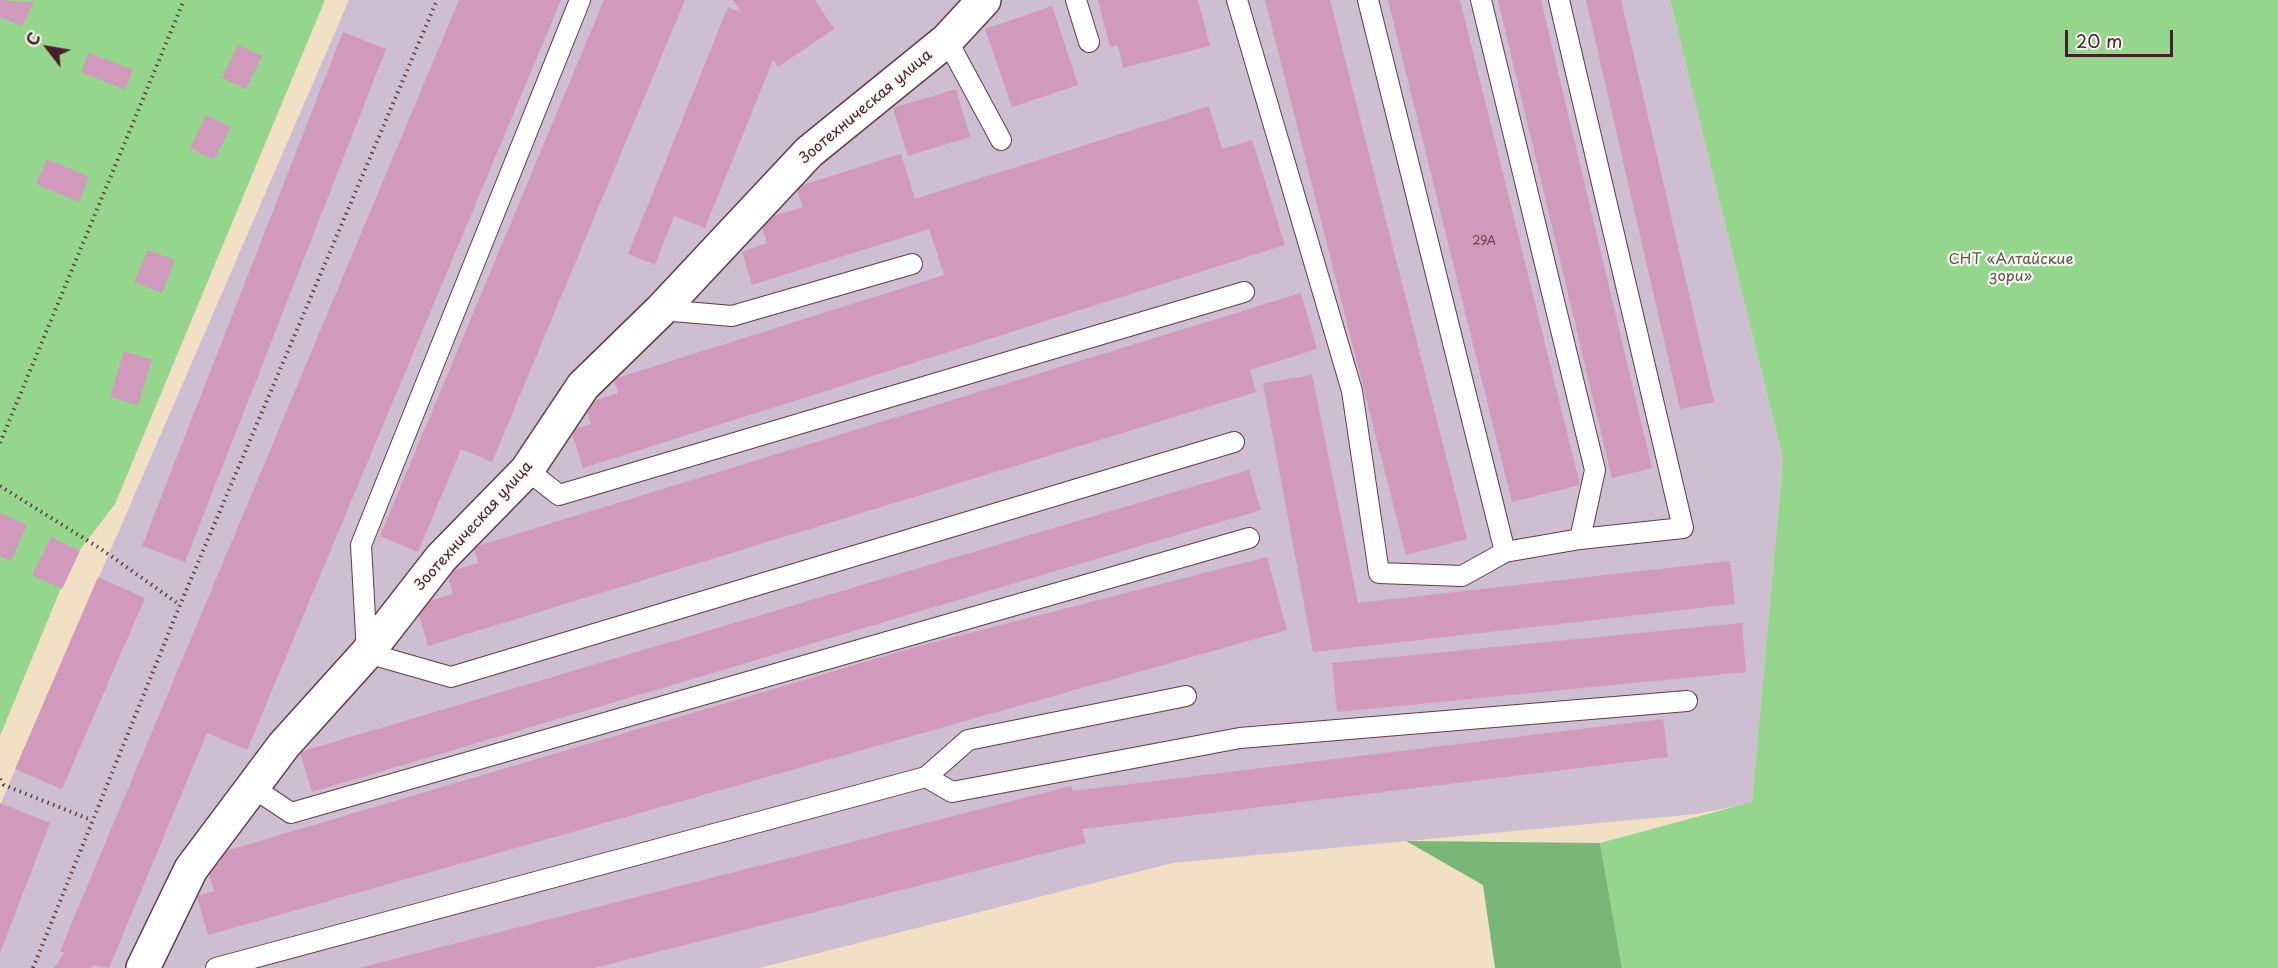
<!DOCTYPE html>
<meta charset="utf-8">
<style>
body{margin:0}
#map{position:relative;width:2278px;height:968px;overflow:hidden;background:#f2e0c4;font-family:"Playpen Sans",sans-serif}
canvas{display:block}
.north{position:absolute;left:18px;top:18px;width:60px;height:60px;-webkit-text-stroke:4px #f6f6f2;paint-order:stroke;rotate:301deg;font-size:16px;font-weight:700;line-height:24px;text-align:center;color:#4a1f2b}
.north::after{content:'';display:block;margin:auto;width:21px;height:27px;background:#4a1f2b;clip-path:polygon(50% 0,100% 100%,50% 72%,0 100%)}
.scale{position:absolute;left:2065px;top:30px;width:108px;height:27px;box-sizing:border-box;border:3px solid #4a1f2b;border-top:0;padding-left:8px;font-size:18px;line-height:21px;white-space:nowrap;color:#4a1f2b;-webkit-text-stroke:4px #f6f6f2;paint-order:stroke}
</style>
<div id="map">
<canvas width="2278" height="968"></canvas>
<div class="north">С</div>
<div class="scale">20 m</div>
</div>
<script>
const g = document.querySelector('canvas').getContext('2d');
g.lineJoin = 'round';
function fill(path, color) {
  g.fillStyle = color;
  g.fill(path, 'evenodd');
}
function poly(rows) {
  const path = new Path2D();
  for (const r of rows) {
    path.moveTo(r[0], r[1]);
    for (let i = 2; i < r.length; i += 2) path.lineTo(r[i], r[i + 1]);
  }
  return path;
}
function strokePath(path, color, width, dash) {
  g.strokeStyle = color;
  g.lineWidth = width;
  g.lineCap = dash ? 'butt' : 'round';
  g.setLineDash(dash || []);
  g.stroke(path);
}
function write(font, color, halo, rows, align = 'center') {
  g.font = font + ' "Playpen Sans",sans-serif';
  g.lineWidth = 4.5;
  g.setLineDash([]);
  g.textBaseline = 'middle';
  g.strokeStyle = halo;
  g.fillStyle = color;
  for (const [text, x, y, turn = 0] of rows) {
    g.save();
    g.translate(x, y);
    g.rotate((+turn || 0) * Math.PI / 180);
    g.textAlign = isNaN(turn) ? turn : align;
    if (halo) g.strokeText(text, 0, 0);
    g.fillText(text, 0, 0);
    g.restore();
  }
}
fill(poly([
 [349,0,1670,0,1783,459,1752,803,1696,814,1173,863,759,968,0,968,0,805]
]), '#cebed1');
fill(poly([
 [0,0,325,0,115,504,73,559,0,736],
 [1670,0,2278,0,2278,968,1622,968,1600,843,1752,802,1783,459]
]), '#95d68d');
fill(poly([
 [1406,841,1600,843,1622,968,1495,968,1483,885]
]), '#78b778');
fill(poly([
 [0,0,34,2,22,26,0,17],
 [459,0,561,0,247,750,207,733,109,968,93,965,92,968,54,968,64,953,60,951],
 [604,0,685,0,492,462,461,449,418,552,380,536],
 [733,0,815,0,834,29,778,67,773,60,705,228,674,216,655,265,628,254,728,7,741,12],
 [1098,0,1198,0,1210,46,1123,68,1118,45,1110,47],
 [1265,0,1330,0,1467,539,1406,555],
 [1388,0,1460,0,1580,485,1512,502],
 [1498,0,1541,0,1652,468,1612,478],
 [1586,0,1621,0,1714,402,1680,409],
 [1052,6,1078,85,1012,107,985,29],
 [343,32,386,49,185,562,142,546],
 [238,45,262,56,246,89,222,78],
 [89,53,133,70,125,90,81,72],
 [956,89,970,137,908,156,893,108],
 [1209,106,1222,149,1252,140,1285,245,583,468,571,430,591,424,585,404,618,393,614,379,944,275,929,229,752,285,742,252,767,243,760,220,803,207,796,187,901,154,915,199],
 [206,115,231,127,214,160,190,148],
 [47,159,89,177,79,202,36,184],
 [148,250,175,260,162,293,134,282],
 [1301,293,1317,349,1250,370,1256,392,428,646,416,605,453,594,447,572,478,563,474,547],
 [124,351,152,360,138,405,110,397],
 [1312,375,1358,603,1730,561,1735,604,1313,652,1263,383],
 [1249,470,1261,510,312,792,300,752],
 [0,513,27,525,11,561,0,556],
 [51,537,80,551,62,589,32,575],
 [1267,557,1287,630,208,935,197,896,214,891,207,867,221,862,219,853,919,646],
 [98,577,145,598,62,789,15,769],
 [1742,623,1746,672,1337,712,1332,663],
 [1663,719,1668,757,1082,829,1086,843,594,968,359,968,1071,786,1073,791],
 [0,803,50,823,0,953]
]), '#d199bb');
const lane = poly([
 [580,0,361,545,367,653,451,677,1234,442],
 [1076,0,1089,42],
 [1237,0,1352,391,1379,573,1462,576,1505,552,1580,539,1683,528,1559,0],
 [1368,0,1505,552],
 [1481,0,1595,470,1580,539],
 [947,40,1001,140],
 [661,310,732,316,912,264],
 [527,470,559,495,1244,292],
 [926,777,968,740,1186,696],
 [252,787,291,813,1249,538],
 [216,968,926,777,952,792,1240,738,1687,701]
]);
const street = poly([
 [143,968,191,869,284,745,367,653,441,558,527,470,583,386,661,310,809,152,947,40,984,0]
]);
strokePath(lane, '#633c42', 22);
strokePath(street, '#633c42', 36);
strokePath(poly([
 [0,443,184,0],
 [0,486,101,549,180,605],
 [0,779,4,785,91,820],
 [33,968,180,605,437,0]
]), '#633c42', 4, [1.5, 4.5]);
strokePath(lane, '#fff', 20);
strokePath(street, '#fff', 33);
write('12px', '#6c3e4f', null, [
 ["29А",1484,242]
]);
write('15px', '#4a1f2b', '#f6f6f2', [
 ["Зоотехническая улица",866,107,-40],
 ["Зоотехническая улица",474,526,-48]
]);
write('15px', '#605648', '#f6f6f2', [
 ["СНТ «Алтайские",2011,260],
 ["зори»",2011,277]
]);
</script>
